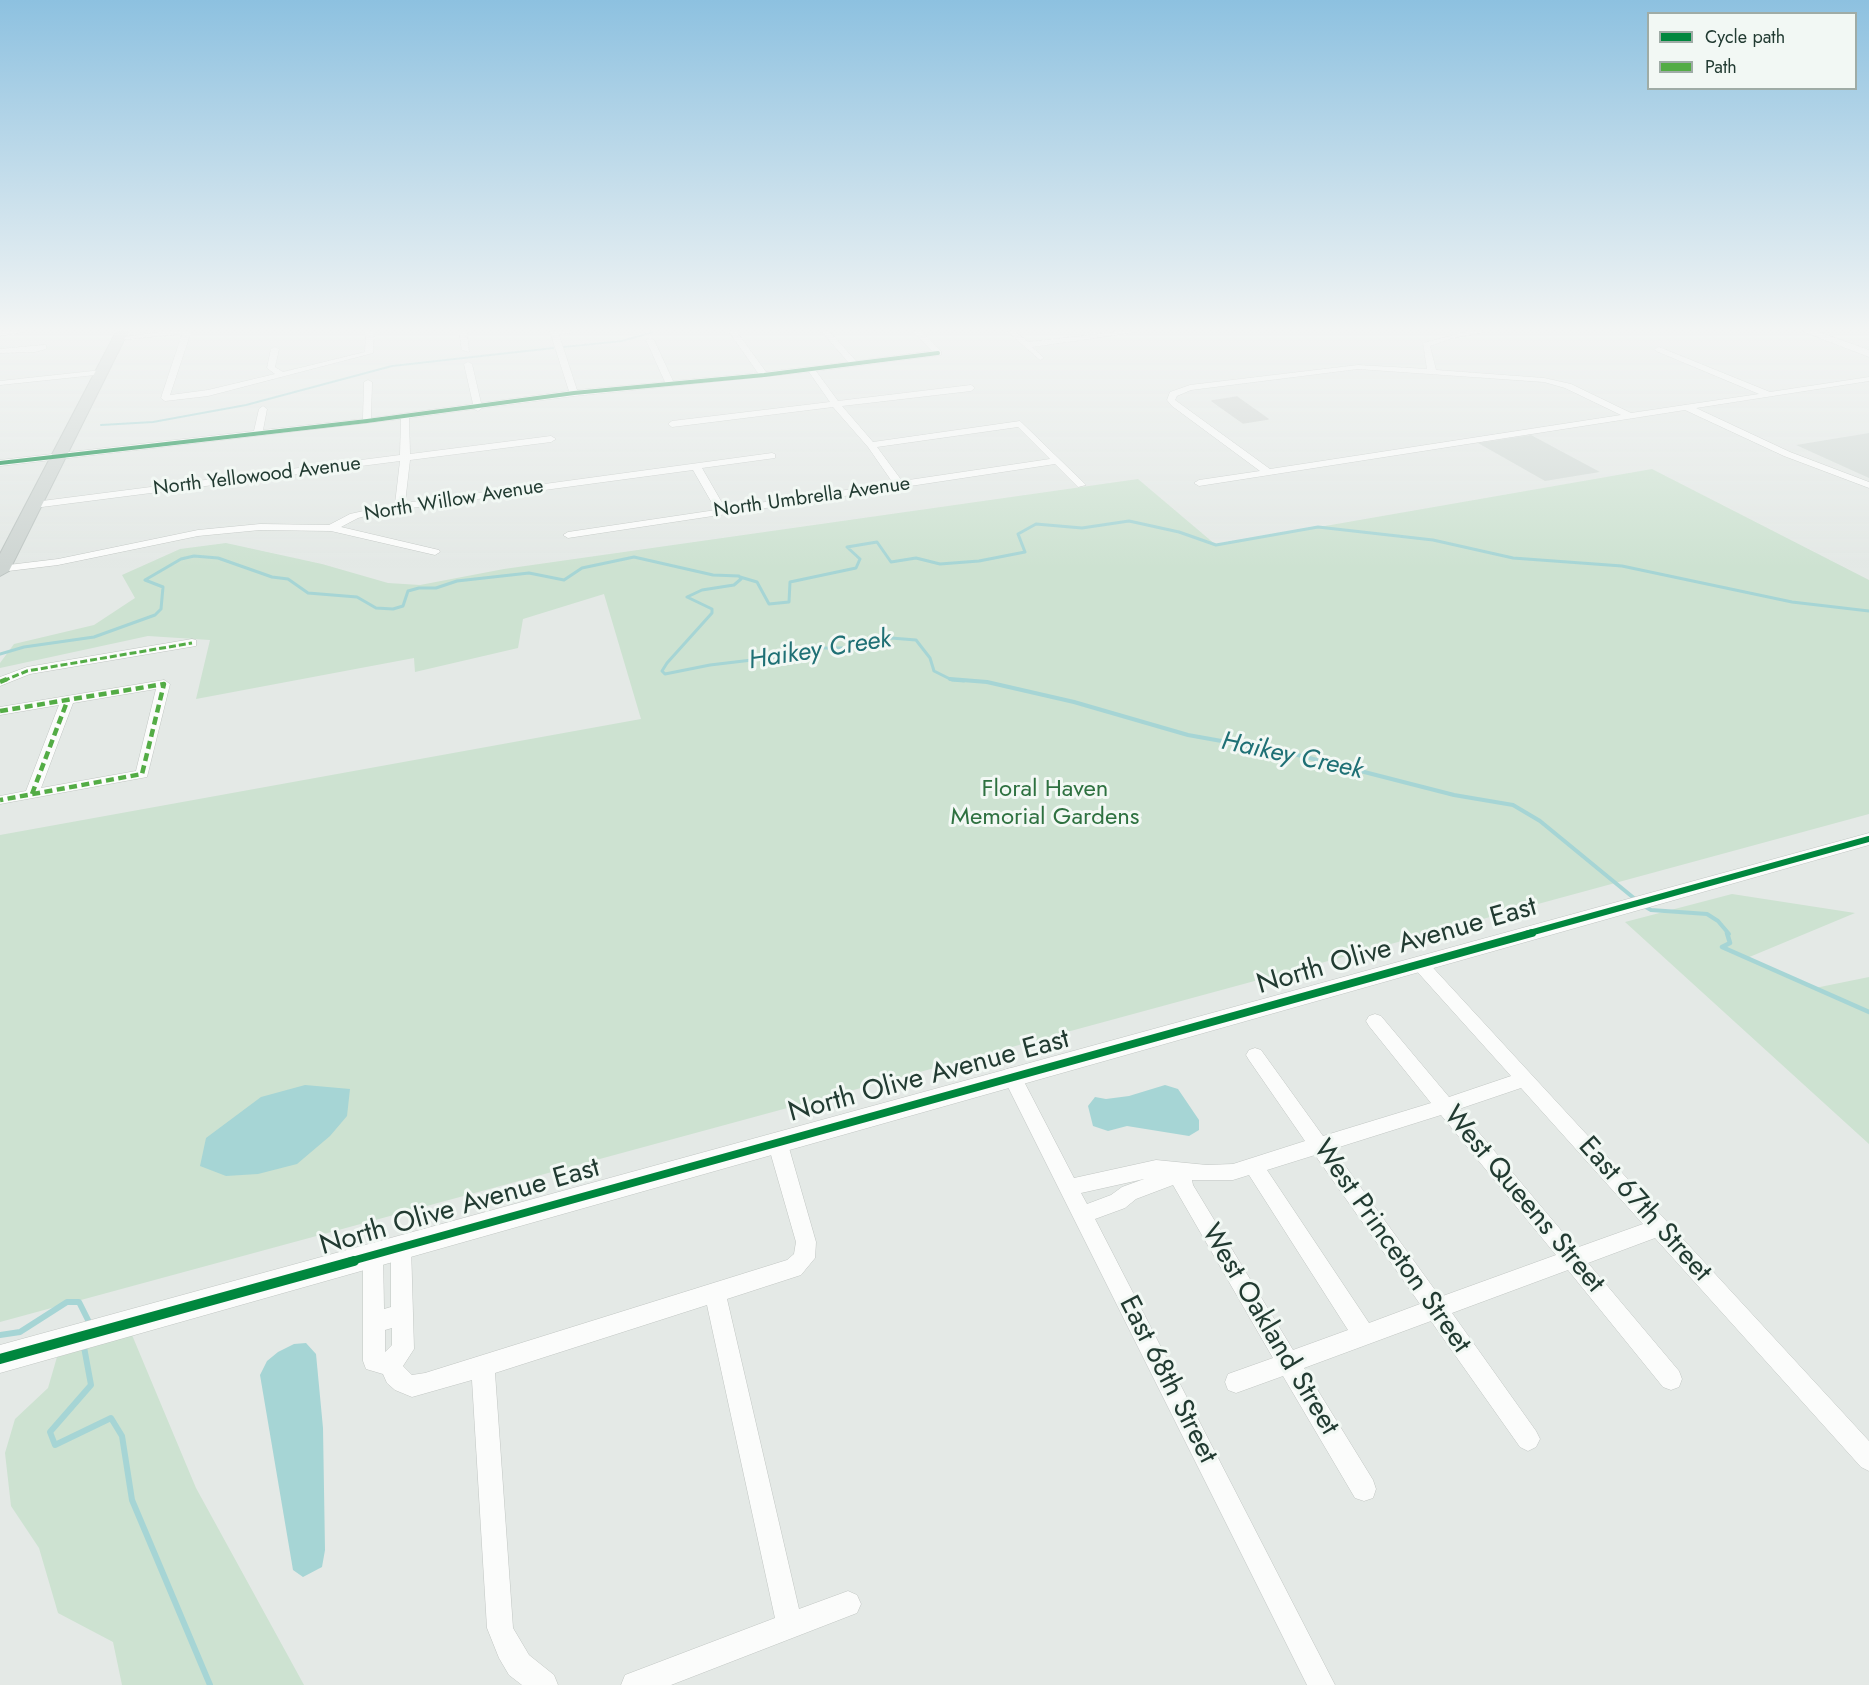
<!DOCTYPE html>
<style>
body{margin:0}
#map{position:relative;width:1869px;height:1685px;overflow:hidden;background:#e4e9e6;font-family:Jost,sans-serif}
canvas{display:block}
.legend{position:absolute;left:1647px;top:12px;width:210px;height:78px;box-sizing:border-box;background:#f2f8f4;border:2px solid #9faca6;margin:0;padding:8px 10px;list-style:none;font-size:18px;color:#223b32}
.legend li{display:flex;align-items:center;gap:12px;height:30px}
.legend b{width:30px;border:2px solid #9faca6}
</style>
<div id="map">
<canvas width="1869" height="1685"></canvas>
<ul class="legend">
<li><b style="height:8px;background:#00873e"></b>Cycle path</li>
<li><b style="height:8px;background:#53ac45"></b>Path</li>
</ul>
</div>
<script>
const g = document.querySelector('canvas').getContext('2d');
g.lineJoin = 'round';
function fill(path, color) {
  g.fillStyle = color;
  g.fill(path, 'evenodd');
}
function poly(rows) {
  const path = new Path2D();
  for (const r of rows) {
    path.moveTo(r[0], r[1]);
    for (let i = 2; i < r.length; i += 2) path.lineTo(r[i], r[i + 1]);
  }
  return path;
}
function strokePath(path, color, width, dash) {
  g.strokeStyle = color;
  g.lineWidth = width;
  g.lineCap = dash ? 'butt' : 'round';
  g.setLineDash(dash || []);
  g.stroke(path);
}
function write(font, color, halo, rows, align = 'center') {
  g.font = font + ' Jost,sans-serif';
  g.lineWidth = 6;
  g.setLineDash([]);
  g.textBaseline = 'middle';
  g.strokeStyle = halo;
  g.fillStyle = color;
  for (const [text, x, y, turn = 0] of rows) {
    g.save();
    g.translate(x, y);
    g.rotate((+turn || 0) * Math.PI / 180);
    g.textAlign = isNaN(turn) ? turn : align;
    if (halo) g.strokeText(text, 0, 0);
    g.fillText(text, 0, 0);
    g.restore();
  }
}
fill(poly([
 [1869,433,1869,478,1796,445],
 [1531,435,1600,472,1545,481,1478,443]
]), '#d2dad6');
fill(poly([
 [1652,469,1869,580,1869,814,0,1322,0,835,641,719,604,594,523,619,518,648,415,672,414,658,196,699,210,640,148,636,0,668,0,663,14,644,94,625,135,598,122,575,180,549,226,543,322,564,388,583,420,585,504,569,1138,479,1216,545],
 [1732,894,1855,913,1747,958,1815,988,1869,977,1869,1144,1625,922],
 [132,1335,196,1488,304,1685,122,1685,113,1642,58,1613,39,1548,11,1506,5,1453,15,1419,48,1388,57,1357]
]), '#cde2d1');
fill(poly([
 [305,1085,350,1089,347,1116,330,1136,297,1164,258,1174,226,1176,200,1166,206,1138,261,1097],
 [1165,1085,1178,1089,1199,1120,1199,1130,1189,1136,1127,1126,1108,1131,1093,1126,1088,1106,1095,1097,1106,1099,1129,1096],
 [306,1343,316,1354,323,1428,325,1550,322,1567,303,1577,293,1570,260,1375,267,1361,278,1352,294,1344]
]), '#a6d5d5');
strokePath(poly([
 [564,347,622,341,653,332],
 [101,425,153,422,246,405,392,366,553,348]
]), '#a6d5d5', 2);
strokePath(poly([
 [740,577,757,582,769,604,789,602,790,582,856,568,860,559,847,547,877,542,891,562,916,558,940,564,979,561,1025,552,1018,534,1036,524,1082,528,1129,521,1179,532,1216,545,1318,527,1433,540,1513,558,1622,566,1792,602,1869,611],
 [0,654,24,647,94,637,155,615,161,609,163,587,145,580,181,559,194,556,218,558,272,577,288,579,308,593,357,597,376,608,393,609,403,606,408,591,419,588,436,588,457,581,529,573,564,580,582,568,634,557,713,575,739,576,741,579,734,585,702,590,687,597,712,609,712,613,667,663,662,671,665,674,710,665,794,655,810,648,843,648,891,638,916,640,930,658,934,671,952,680,964,681]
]), '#a6d5d5', 3);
strokePath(poly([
 [950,679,987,682,1074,702,1188,735,1294,754,1454,795,1513,805,1540,821,1635,899],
 [1644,906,1651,910,1707,914,1718,921,1729,934]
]), '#a6d5d5', 4);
strokePath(poly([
 [1727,933,1730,943,1722,947,1869,1012]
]), '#a6d5d5', 4.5);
strokePath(poly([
 [0,1335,20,1332,67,1302,79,1302,88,1320],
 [84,1347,91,1385,50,1432,55,1445,111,1418,122,1436,132,1500,210,1685]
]), '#a6d5d5', 6);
const building = poly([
 [1237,397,1268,419,1243,423,1212,401,1237,397]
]);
fill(building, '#cdd2cf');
strokePath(building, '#cdd2cf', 1.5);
const minor = poly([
 [0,332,25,332,0,336,0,332],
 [159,332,191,332,170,395,208,390,275,374,267,368,271,349,275,347,279,349,275,367,283,372,365,352,366,332,374,332,373,353,208,396,165,401,161,398,182,334,119,340,115,338,159,332],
 [459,332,467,332,469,352,462,350,459,332],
 [550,332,575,332,559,335,577,390,665,382,646,340,650,338,654,340,673,381,758,373,729,332,737,332,766,372,848,362,822,332,830,332,856,361,932,351,913,332,921,332,941,351,941,355,816,371,838,401,971,385,975,388,971,391,842,406,873,442,1020,421,1086,485,1078,487,1055,464,568,538,563,535,568,532,716,510,693,470,381,512,358,518,341,527,439,550,440,552,435,555,331,531,260,530,198,536,58,565,0,572,0,566,58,559,198,530,260,524,329,525,350,514,395,504,400,461,34,508,29,505,34,502,400,455,401,419,0,466,0,460,254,431,259,409,263,406,267,409,263,430,363,419,364,382,368,380,372,382,371,418,473,404,464,364,468,362,472,364,481,403,569,391,550,332],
 [809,372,830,402,672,421,668,424,672,427,833,407,868,447,893,483,725,508,702,468,775,458,775,454,772,453,405,503,410,460,551,442,556,439,551,436,410,454,409,418,474,409,478,411,482,408,574,396,809,372],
 [1018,427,1050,459,902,481,877,447,1018,427],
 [1008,332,1016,332,1028,342,1115,332,1137,332,1032,347,1044,358,1040,360,1008,332],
 [1465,332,1486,332,1453,338,1430,346,1436,370,1544,378,1571,384,1631,413,1759,394,1656,351,1655,349,1659,347,1770,392,1869,377,1869,381,1696,408,1790,452,1869,482,1869,488,1784,456,1685,410,1199,486,1194,483,1199,480,1260,471,1172,406,1167,400,1170,392,1190,385,1358,365,1427,369,1423,343,1465,332],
 [1358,369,1544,382,1565,388,1621,415,1270,469,1175,400,1177,396,1191,390,1358,369],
 [43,345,46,345,46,349,35,352,0,353,0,349,43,345],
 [102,370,106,372,105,374,0,385,0,381,102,370],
 [192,639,196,640,196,646,30,674,0,686,0,677,27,667,192,639],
 [164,680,170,684,147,777,0,804,0,796,26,791,59,705,0,715,0,707,164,680],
 [156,689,136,771,41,788,73,703,156,689],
 [1419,957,1425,959,1869,1441,1869,1471,1861,1467,1655,1238,1588,1263,1679,1371,1682,1379,1679,1387,1671,1390,1663,1387,1568,1270,1452,1313,1536,1431,1540,1439,1536,1447,1528,1451,1520,1447,1431,1321,1304,1368,1373,1480,1376,1489,1373,1498,1364,1501,1355,1498,1283,1376,1236,1393,1228,1390,1225,1382,1228,1374,1273,1358,1173,1185,1136,1199,1125,1208,1095,1219,1335,1685,1307,1685,1002,1075,1004,1070,1011,1068,1018,1070,1074,1178,1156,1160,1207,1165,1233,1164,1305,1141,1249,1060,1246,1055,1249,1050,1255,1048,1261,1050,1323,1136,1431,1103,1369,1026,1366,1021,1369,1016,1375,1014,1381,1016,1449,1097,1511,1076,1413,967,1411,963,1413,959,1419,957],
 [1521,1088,1643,1224,1576,1248,1459,1109,1521,1088],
 [1441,1115,1556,1255,1440,1297,1333,1149,1441,1115],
 [1315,1155,1420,1304,1369,1323,1267,1170,1315,1155],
 [1249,1175,1348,1330,1293,1350,1193,1185,1192,1180,1233,1180,1249,1175],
 [1144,1179,1122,1187,1111,1195,1087,1204,1081,1193,1144,1179],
 [777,1133,784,1135,787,1141,816,1242,815,1258,801,1275,727,1299,799,1609,848,1591,857,1595,861,1604,857,1613,671,1685,621,1685,625,1675,775,1618,707,1305,495,1373,513,1628,529,1655,554,1675,558,1685,522,1685,509,1675,499,1658,487,1628,472,1380,412,1397,395,1390,387,1383,383,1374,366,1369,363,1361,363,1254,366,1247,373,1245,380,1247,383,1254,384,1309,391,1307,391,1246,394,1239,401,1237,408,1239,411,1246,414,1349,403,1366,412,1375,425,1373,787,1260,794,1254,796,1242,767,1141,770,1135,777,1133],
 [392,1328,392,1345,385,1352,385,1330,392,1328]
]);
const tertiary = poly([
 [1869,833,1869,845,0,1373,0,1345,1869,833]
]);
const secondary = poly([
 [1804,332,1819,332,1869,350,1869,357,1804,332]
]);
const primary = poly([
 [116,332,128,332,9,571,0,576,0,554,116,332]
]);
strokePath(minor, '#c1c6c3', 1);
strokePath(tertiary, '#c1c6c3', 1);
strokePath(secondary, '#bfc7c3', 1);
strokePath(primary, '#bdc5c2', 2);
fill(minor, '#fbfcfb');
fill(tertiary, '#fbfcfb');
fill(secondary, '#fbfcfb');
fill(primary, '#ced5d2');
strokePath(poly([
 [3,681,27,671,192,643]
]), '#53ac45', 3, [7, 3]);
strokePath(poly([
 [0,682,7,679],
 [0,711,164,684,142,774,0,800],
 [32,794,68,699]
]), '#53ac45', 4.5, [8, 4.5]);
strokePath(poly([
 [0,463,367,421,574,393,764,375,938,353]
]), '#00873e', 4);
strokePath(poly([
 [1526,934,1869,839]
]), '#00873e', 6);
strokePath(poly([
 [348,1262,1532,933]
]), '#00873e', 8);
strokePath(poly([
 [0,1359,354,1261]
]), '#00873e', 10);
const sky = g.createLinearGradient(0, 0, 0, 568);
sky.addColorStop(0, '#8dc1e0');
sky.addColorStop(0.58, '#f3f5f4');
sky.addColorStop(1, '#f3f5f400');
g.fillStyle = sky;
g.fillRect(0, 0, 1869, 568);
write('20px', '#223b32', '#f2f8f4', [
 ["North Yellowood Avenue",257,477,-7],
 ["North Umbrella Avenue",812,498,-8],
 ["North Willow Avenue",454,501,-9]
]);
write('24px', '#2e7140', '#f2f8f4', [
 ["Floral Haven",1045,790],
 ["Memorial Gardens",1045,818]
]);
write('italic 26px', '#1f7075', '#f2f8f4', [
 ["Haikey Creek",820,651,-9],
 ["Haikey Creek",1292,757,12]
]);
write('28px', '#223b32', '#f2f8f4', [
 ["North Olive Avenue East",1397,947,-16],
 ["North Olive Avenue East",929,1077,-15],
 ["West Queens Street",1523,1200,50],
 ["North Olive Avenue East",460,1208,-16],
 ["East 67th Street",1644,1210,48],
 ["West Princeton Street",1391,1247,55],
 ["West Oakland Street",1269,1330,59],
 ["East 68th Street",1167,1380,63]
]);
</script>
